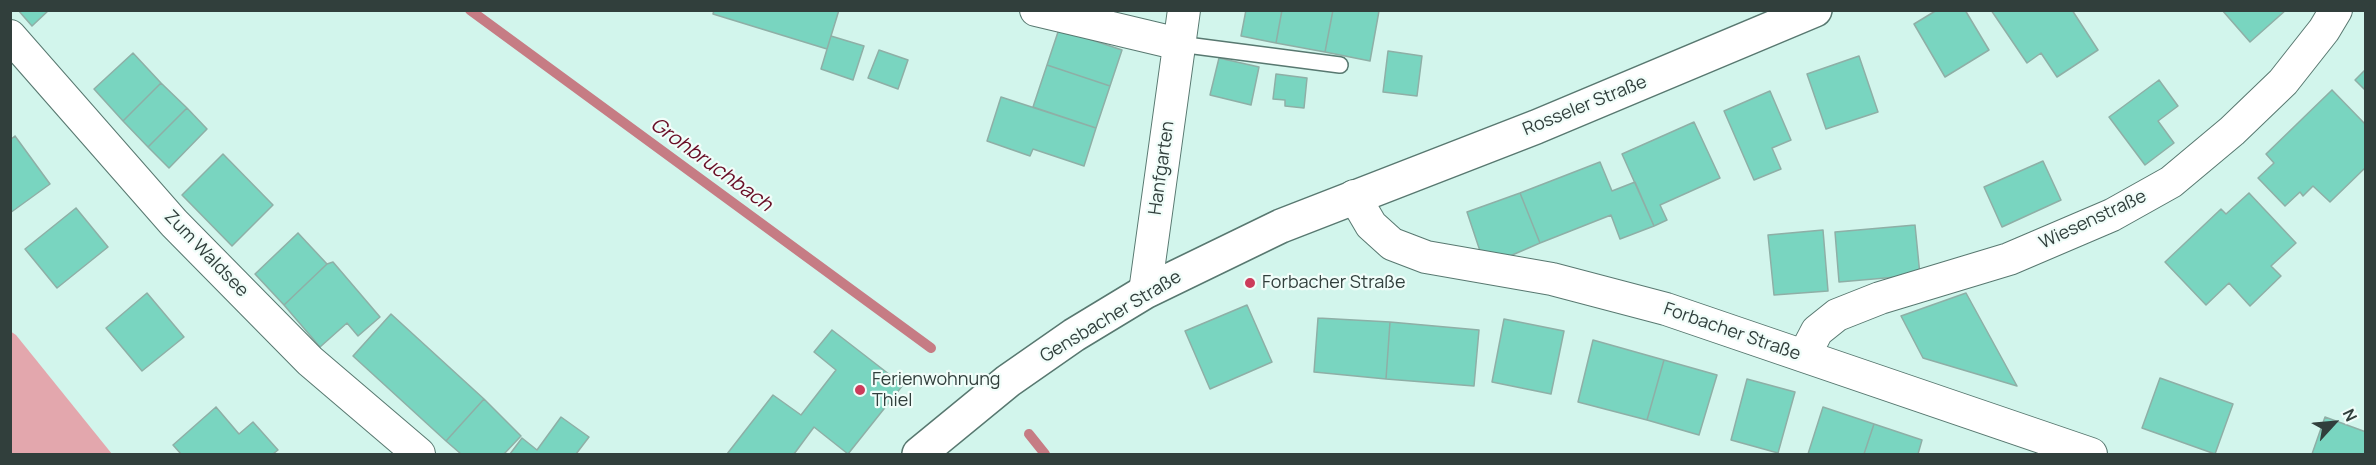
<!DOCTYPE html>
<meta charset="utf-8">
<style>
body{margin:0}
#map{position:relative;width:2376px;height:465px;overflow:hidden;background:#d2f5ec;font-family:Manrope,sans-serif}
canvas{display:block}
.frame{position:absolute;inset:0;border:12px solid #313f3c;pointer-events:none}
.north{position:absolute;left:2304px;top:393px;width:60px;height:60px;-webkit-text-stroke:4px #f0fdf9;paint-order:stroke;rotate:64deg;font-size:16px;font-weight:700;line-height:24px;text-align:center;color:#313f3c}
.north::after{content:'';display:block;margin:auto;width:21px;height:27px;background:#313f3c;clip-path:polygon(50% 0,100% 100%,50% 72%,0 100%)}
</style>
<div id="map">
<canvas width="2376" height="465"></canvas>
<div class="frame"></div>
<div class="north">N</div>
</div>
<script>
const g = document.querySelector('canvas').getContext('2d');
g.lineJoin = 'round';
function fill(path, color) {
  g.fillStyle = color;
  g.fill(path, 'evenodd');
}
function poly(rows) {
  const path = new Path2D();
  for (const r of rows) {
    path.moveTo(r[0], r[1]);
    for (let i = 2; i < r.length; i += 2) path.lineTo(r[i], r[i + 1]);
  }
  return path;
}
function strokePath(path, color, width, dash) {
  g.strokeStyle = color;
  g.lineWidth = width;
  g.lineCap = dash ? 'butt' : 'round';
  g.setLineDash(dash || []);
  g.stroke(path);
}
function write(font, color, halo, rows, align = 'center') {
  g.font = font + ' Manrope,sans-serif';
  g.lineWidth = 4.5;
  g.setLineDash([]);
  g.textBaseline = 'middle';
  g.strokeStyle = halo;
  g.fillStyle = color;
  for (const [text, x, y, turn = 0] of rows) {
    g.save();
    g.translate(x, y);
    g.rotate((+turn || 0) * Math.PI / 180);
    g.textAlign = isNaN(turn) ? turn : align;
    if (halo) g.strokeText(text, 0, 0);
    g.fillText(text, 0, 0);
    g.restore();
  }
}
fill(poly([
 [10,331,16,335,112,454,11,454]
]), '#e3a7ad');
strokePath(poly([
 [470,10,931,348],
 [1029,434,1045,454]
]), '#c67c84', 10);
const building = poly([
 [18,10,49,10,32,26,18,10],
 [714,10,839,10,827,49,713,14,714,10],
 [1246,10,1282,10,1276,43,1241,36,1246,10],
 [1282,10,1333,10,1325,52,1276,43,1282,10],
 [1333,10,1379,11,1370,61,1325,52,1333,10],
 [1937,10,1965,10,1989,50,1945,77,1914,24,1937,10],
 [1991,10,2072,10,2098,50,2057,77,2041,53,2027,63,1991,10],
 [2222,10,2286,10,2250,42,2222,10],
 [1059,29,1122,50,1110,86,1047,65,1059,29],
 [831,36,864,46,853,80,821,69,831,36],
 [879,50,908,60,898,89,868,78,879,50],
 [1388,51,1422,56,1417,96,1383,92,1388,51],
 [133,53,161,83,123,121,94,89,133,53],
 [1859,56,1878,112,1826,129,1807,74,1859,56],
 [1219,58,1259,67,1251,105,1210,95,1219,58],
 [1047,65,1110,86,1096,128,1033,107,1047,65],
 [2366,69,2366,91,2355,80,2366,69],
 [1276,74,1307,78,1304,108,1285,106,1285,100,1273,99,1276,74],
 [2159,80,2178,106,2158,121,2174,143,2145,165,2109,117,2159,80],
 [161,83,187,108,148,147,123,121,161,83],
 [2332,90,2366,125,2366,167,2330,202,2313,186,2303,196,2300,192,2285,206,2258,178,2274,163,2266,154,2332,90],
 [1770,91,1791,140,1772,148,1781,169,1754,180,1724,111,1770,91],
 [1001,97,1096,128,1084,166,1033,149,1030,156,987,141,1001,97],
 [187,108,207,129,169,168,148,147,187,108],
 [1694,122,1720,178,1660,205,1667,220,1654,226,1622,154,1694,122],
 [15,136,50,184,10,213,10,140,15,136],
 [223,154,273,205,232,246,182,195,223,154],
 [2043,161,2061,200,2002,227,1984,187,2043,161],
 [1600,162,1612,191,1635,182,1654,226,1620,239,1611,215,1540,243,1520,193,1600,162],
 [1520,193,1540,243,1503,259,1481,254,1467,212,1520,193],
 [2249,193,2296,243,2271,266,2281,276,2250,306,2229,283,2206,305,2165,262,2221,209,2226,214,2249,193],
 [76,208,108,247,57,288,25,249,76,208],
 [1915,225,1920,275,1839,282,1835,232,1915,225],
 [1823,230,1828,291,1774,295,1768,235,1823,230],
 [298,233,327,264,284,305,255,274,298,233],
 [333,262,380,317,358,336,347,323,320,347,284,305,327,264,333,262],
 [147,293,184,337,142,371,106,328,147,293],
 [1966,293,2017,386,1923,358,1901,316,1966,293],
 [1247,305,1272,362,1210,389,1185,331,1247,305],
 [391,314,484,399,446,441,353,356,391,314],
 [1318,318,1390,322,1386,379,1314,372,1318,318],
 [1504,319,1564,331,1551,394,1492,382,1504,319],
 [1390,322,1479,330,1474,386,1386,379,1390,322],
 [832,330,903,385,848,454,814,427,794,454,727,454,773,395,801,415,836,370,814,352,832,330],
 [1593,340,1664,360,1647,420,1578,402,1593,340],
 [1664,360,1717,375,1699,435,1647,420,1664,360],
 [2160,378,2233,404,2215,454,2142,428,2160,378],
 [1747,379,1795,392,1778,453,1731,440,1747,379],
 [484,399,521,436,504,454,461,454,446,441,484,399],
 [216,407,239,434,253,422,278,450,273,454,181,454,173,445,216,407],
 [1823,407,1874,424,1864,454,1808,454,1823,407],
 [561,417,589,437,576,454,510,454,522,438,537,450,561,417],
 [2325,417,2366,432,2366,454,2312,454,2325,417],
 [1874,424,1922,440,1918,454,1864,454,1874,424]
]);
fill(building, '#79d5c0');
strokePath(building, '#8eafa6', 1.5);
const lane = poly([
 [1179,44,1340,65]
]);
const street = poly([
 [1036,10,1179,44],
 [10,36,174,223,310,361,419,454],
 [1354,196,1371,225,1392,244,1426,257,1552,279,1666,309,2091,454],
 [1145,292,1184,10],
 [1804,356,1817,331,1837,315,1880,298,2009,259,2112,215,2171,182,2232,131,2283,82,2324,30,2336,10]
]);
const secondary = poly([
 [919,454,1008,381,1074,335,1145,292,1281,226,1536,127,1815,10]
]);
strokePath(lane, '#587870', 18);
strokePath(street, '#587870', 34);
strokePath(secondary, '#587870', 36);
strokePath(lane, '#fff', 15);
strokePath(street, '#fff', 32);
strokePath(secondary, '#fff', 33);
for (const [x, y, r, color] of [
 [1250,283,6,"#cc3c5b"],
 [860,390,6,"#cc3c5b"]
]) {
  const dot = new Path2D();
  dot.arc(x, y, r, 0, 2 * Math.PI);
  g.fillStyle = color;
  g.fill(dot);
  strokePath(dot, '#f0fdf9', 2);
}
write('18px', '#313f3c', '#f0fdf9', [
 ["Rosseler Straße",1585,106,-22],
 ["Hanfgarten",1162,168,-82],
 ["Wiesenstraße",2093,220,-25],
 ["Zum Waldsee",206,254,46],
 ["Gensbacher Straße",1111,317,-31],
 ["Forbacher Straße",1732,332,19]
]);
write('18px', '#313f3c', '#f0fdf9', [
 ["Forbacher Straße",1262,283],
 ["Ferienwohnung",872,380],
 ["Thiel",872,401]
], 'left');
write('italic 20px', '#680d25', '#f0fdf9', [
 ["Grohbruchbach",711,165,36]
]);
</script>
